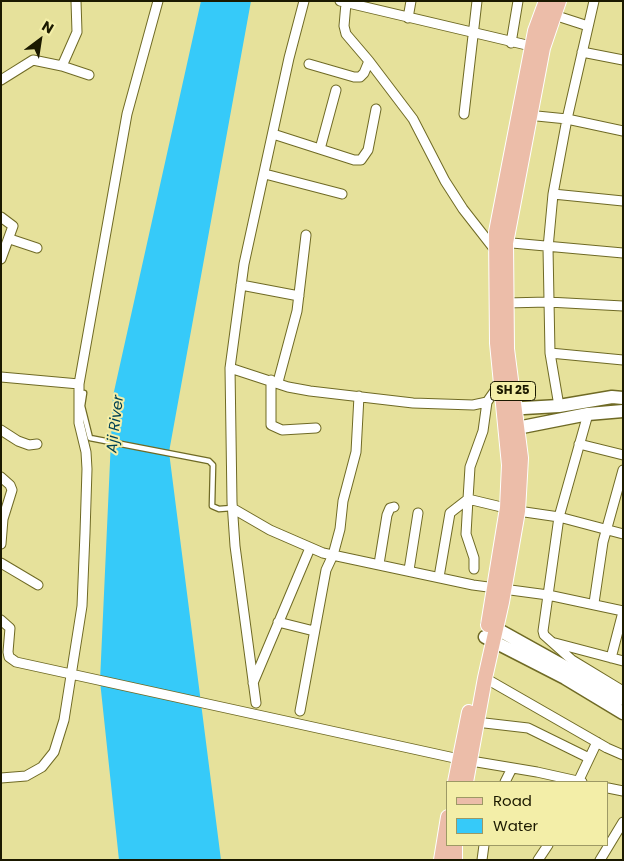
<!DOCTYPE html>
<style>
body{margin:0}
#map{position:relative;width:624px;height:861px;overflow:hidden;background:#e6e19b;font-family:Poppins,sans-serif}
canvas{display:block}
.frame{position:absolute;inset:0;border:2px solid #1b1900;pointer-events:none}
.legend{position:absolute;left:446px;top:781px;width:162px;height:65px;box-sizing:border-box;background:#f3eea8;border:1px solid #9d9965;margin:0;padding:6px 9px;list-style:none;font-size:15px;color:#1b1900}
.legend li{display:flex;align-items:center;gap:10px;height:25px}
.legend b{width:25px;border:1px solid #9d9965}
.north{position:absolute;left:15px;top:15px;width:50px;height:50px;-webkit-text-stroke:4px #f3eea8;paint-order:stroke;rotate:31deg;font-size:14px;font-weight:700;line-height:20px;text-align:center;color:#1b1900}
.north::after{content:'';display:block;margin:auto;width:18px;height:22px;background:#1b1900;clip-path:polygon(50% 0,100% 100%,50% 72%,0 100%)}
</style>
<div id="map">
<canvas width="624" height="861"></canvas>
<div class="frame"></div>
<ul class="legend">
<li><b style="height:6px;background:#ecbda9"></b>Road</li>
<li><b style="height:14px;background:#36caf9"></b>Water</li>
</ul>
<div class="north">N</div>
</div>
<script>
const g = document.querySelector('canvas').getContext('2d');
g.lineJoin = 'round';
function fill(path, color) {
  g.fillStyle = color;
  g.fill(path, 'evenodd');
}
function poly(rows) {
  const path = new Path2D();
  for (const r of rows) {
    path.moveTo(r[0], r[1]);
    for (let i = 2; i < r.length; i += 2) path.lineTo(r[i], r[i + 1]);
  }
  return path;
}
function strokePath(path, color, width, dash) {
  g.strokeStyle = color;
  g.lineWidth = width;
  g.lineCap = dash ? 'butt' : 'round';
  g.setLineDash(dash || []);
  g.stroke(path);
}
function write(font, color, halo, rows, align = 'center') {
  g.font = font + ' Poppins,sans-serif';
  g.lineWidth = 4;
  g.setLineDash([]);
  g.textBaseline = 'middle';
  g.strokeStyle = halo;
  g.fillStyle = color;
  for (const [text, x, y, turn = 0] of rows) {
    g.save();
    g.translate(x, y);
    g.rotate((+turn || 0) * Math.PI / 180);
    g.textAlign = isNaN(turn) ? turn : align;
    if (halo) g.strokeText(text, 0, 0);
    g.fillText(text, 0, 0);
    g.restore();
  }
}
fill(poly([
 [201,1,251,1,169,452,221,860,119,860,100,681,113,396]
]), '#36caf9');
const lane = poly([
 [84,393,82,406,90,438,209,461,213,465,212,506,219,509,232,508]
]);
const street = poly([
 [340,1,535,47],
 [346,3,344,26,346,34,369,61,413,119,445,181,463,209,495,250],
 [554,15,588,26],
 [408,18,411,1],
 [511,43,518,1],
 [582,52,623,60],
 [309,64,354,77,360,77,364,73,369,61],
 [62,66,89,75],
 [1,80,33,60,62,66,77,32,76,1],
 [464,114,477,1],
 [527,115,567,119,623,131],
 [273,134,354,160,361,160,368,150,376,109],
 [320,149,336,90],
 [265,174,342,194],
 [553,194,623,201],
 [1,217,13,226,1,259],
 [10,239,37,248],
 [501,242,623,253],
 [241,285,299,296],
 [506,303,548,302,623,306],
 [550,353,623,360],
 [230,368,288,387,310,391,413,403,473,405,487,402,501,382],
 [1,377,79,384],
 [271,380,271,425,282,430,316,428],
 [278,382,297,311,306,235],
 [487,402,483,431,470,467,468,499,518,511,559,517,623,534],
 [559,406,550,353,548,248,553,194,567,119,594,1],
 [588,414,559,517,543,631,544,635,572,660,623,691],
 [1,430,18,441,29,445,37,444],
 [579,444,623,455],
 [1,477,10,485,12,490,3,519,1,544],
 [468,499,466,534,474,558,474,569],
 [232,508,270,530,323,553,473,585,548,595,623,611],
 [1,563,38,585],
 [379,564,387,515,390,508,394,507],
 [409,570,418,513],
 [439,577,450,513,468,499],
 [594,603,603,542,623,470],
 [1,620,10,628,8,652,9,657,16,662,459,759,537,772,582,782],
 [278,622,314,631],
 [555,643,623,661],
 [611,658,623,612],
 [485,678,607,748,623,755],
 [253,683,310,548],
 [256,703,235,546,232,502,230,368,244,264,289,58,304,1],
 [300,711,326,570,333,555,340,529,343,501,356,452,359,396],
 [476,722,528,728,589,758],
 [1,778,26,776,42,767,54,752,64,720,82,606,85,533,87,469,86,452,79,423,79,384,127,114,158,1],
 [505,782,512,768],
 [578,782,597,742],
 [608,788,623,791],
 [482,860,484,845],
 [538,860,548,845],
 [600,860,623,822]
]);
const secondary = poly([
 [506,409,559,406,612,397,623,398],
 [507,430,588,414,623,411],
 [488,624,623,699],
 [485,637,565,678,623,713]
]);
const primary = poly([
 [488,625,507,508,509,465,497,343,496,232,535,31,546,1],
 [455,782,469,712],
 [466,782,485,678,502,602,518,511,521,458,507,349,506,243,543,48,559,1],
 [441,860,448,817],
 [455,860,455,845]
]);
strokePath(lane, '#6f6a25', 7);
strokePath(street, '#6f6a25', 11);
strokePath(secondary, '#6f6a25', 15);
strokePath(primary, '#fff', 16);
strokePath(lane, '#fff', 4.5);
strokePath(street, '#fff', 9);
strokePath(secondary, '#fff', 12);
strokePath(primary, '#ecbda9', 14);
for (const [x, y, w] of [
 [513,391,45]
]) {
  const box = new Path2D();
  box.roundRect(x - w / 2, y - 9.5, w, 19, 4);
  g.fillStyle = '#f3eea8';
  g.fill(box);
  strokePath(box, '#1b1900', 1);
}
write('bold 12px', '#1b1900', null, [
 ["SH 25",513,391]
]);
write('italic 15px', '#004154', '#f3eea8', [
 ["Aji River",116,424,-83]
]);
</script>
